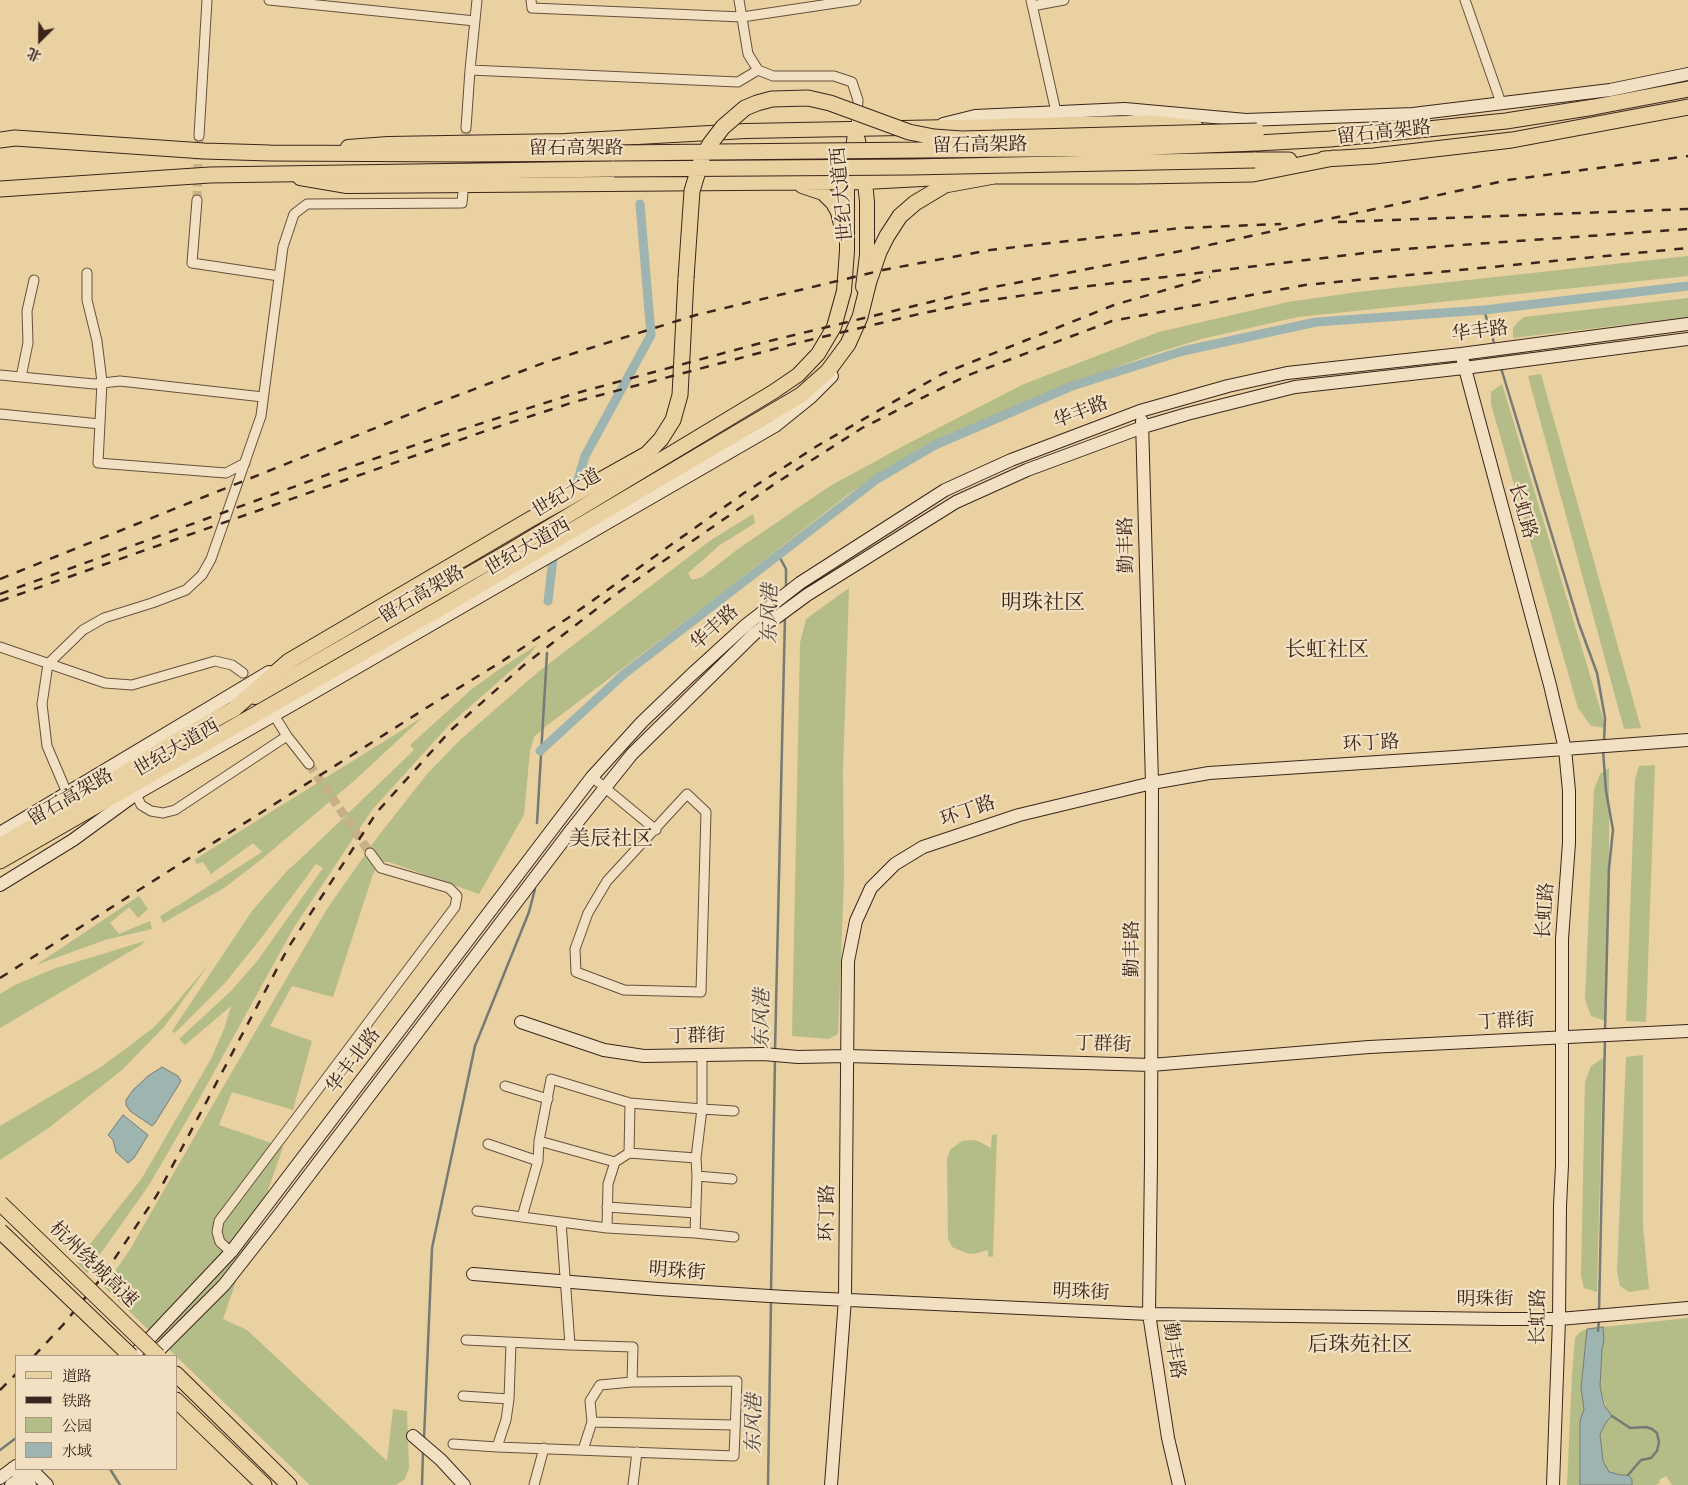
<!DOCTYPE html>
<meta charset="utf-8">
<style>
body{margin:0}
#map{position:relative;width:1688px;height:1485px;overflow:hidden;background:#ead1a1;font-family:"IM FELL French Canon","Noto Serif SC",serif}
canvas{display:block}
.legend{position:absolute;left:15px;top:1355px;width:162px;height:115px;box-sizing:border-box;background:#f1e1c2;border:1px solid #a99680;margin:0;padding:6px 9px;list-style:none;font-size:15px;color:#3c251c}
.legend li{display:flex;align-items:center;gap:10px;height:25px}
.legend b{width:25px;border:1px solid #a99680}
.north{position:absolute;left:15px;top:15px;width:50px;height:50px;-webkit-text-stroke:4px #f1e1c2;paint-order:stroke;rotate:203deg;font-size:14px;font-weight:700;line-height:20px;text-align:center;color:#3c251c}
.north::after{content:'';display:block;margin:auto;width:18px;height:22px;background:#3c251c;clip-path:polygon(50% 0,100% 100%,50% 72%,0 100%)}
</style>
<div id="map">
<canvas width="1688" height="1485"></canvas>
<ul class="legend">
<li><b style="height:6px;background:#ead1a1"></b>道路</li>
<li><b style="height:6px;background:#3c251c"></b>铁路</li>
<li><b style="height:14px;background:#b4bc87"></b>公园</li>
<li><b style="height:14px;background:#9db4b1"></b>水域</li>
</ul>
<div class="north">北</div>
</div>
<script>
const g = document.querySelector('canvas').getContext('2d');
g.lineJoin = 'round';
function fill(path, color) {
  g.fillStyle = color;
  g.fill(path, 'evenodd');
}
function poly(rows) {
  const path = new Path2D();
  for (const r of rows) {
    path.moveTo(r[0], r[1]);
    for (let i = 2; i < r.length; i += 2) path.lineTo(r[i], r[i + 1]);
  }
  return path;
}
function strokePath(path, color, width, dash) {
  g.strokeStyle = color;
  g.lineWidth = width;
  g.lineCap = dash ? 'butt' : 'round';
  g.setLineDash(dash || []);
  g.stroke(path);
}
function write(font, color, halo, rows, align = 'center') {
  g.font = font + ' "IM FELL French Canon","Noto Serif SC",serif';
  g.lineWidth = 4.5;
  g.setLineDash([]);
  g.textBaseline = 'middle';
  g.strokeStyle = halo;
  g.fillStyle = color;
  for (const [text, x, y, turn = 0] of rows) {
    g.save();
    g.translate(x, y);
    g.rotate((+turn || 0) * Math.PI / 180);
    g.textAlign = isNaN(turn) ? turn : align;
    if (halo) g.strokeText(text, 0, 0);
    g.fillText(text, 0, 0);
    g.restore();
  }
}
fill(poly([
 [1688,256,1688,276,1298,317,1201,339,1147,356,1071,384,986,421,901,463,850,493,709,603,545,727,534,737,530,751,524,815,479,894,389,862,381,862,373,874,333,997,292,986,270,1026,312,1041,293,1110,232,1092,219,1125,283,1147,223,1319,247,1330,387,1461,393,1409,407,1411,409,1468,405,1479,396,1485,310,1485,104,1287,129,1251,226,1082,327,909,376,839,427,774,460,740,538,672,711,540,753,514,755,523,720,545,688,573,692,580,702,577,738,549,830,486,909,443,1024,384,1159,332,1288,302,1358,292],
 [1688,298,1688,317,1513,338,1513,328,1517,323,1524,317],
 [1541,374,1641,728,1624,729,1528,376],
 [1502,384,1606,728,1591,726,1578,708,1491,404,1491,392],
 [849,588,843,773,844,879,838,1034,829,1039,792,1036,800,643,806,619],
 [537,645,529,655,450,724,372,810,293,929,198,1101,149,1185,87,1273,76,1262,142,1178,211,1059,224,1029,231,1006,185,1045,179,1039,231,991,258,960,323,868,316,864,262,937,225,983,175,1033,172,1031,252,911,287,871,311,849,414,750,410,745,472,689,501,668],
 [423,717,355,780,262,859,224,888,163,923,160,916,182,903,262,852,253,843,211,874,203,862,197,864,194,860],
 [1655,765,1646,1022,1626,1021,1635,779,1639,766],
 [1609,768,1609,845,1606,1021,1591,1016,1585,999,1594,790,1600,774],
 [139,896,148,909,138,918,129,907,110,923,119,934,150,921,152,929,105,940,36,965],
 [145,941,141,945,0,1028,0,994,15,985,53,969],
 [209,964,164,1027,122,1070,50,1127,0,1160,0,1126,101,1067,128,1047,153,1028,172,1008],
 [1643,1055,1643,1227,1649,1289,1629,1292,1620,1286,1617,1272,1626,1057],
 [1603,1058,1597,1292,1584,1288,1581,1276,1585,1082,1591,1066],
 [997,1134,993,1257,988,1256,988,1250,974,1254,966,1253,952,1247,948,1238,947,1159,950,1150,962,1141,971,1140,978,1141,991,1148,992,1135],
 [1688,1318,1688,1485,1672,1485,1666,1476,1659,1480,1660,1483,1655,1485,1632,1485,1632,1479,1609,1472,1603,1461,1600,1434,1607,1421,1607,1411,1600,1386,1602,1349,1604,1340,1603,1327],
 [1587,1329,1581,1388,1584,1409,1580,1421,1580,1485,1567,1485,1572,1375,1575,1338,1580,1332]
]), '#b4bc87');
const water = poly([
 [162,1067,178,1076,181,1081,155,1123,152,1126,130,1111,126,1105,126,1100,133,1090,148,1076,162,1067],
 [123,1115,148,1135,134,1158,128,1163,116,1152,113,1140,108,1135,123,1115],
 [1603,1327,1604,1340,1602,1349,1600,1386,1604,1405,1612,1416,1607,1421,1600,1434,1603,1461,1609,1472,1621,1475,1628,1475,1632,1479,1632,1485,1580,1485,1580,1421,1584,1409,1581,1388,1587,1329,1603,1327]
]);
fill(water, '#9db4b1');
strokePath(water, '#767b75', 1);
strokePath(poly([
 [1484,310,1495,346],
 [1501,368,1579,624,1597,673,1605,718,1604,742],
 [779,556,786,569,786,588],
 [1603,750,1606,791,1613,830,1609,868,1605,1031],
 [537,823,547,653],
 [775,1050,785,616],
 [771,1293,775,1058],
 [1599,1311,1605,1039],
 [1598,1331,1599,1319],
 [1612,1416,1630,1428,1646,1427,1652,1429,1657,1433,1659,1442,1657,1451,1651,1458,1641,1460,1628,1475],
 [424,1439,432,1248,475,1046,529,912,535,889],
 [0,1450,16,1438],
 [110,1469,120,1485],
 [422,1485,423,1452],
 [768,1485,771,1301]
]), '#767b75', 2.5);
strokePath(poly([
 [578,480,585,456,651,335,640,204],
 [548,601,553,559],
 [540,751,624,674,877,479,935,445,1072,386,1183,351,1316,322,1484,310,1688,286]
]), '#9db4b1', 9);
strokePath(poly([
 [464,175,466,128],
 [197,200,199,136],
 [309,764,370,853]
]), '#c7af86', 9, [9, 4.5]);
const street = poly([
 [269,0,475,21],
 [531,0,532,8,742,17,856,0],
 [739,0,748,54,758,70,773,76,834,76,852,82,858,100,856,129],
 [1031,0,1056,112],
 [1465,0,1501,103],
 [1032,6,1064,0],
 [470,70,738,82,758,70],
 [466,128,470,70,477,0],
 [199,136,207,0],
 [197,200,192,263,279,276],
 [87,273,87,300,97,341,102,382,98,463,226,473,245,463],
 [0,375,94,384,120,381,263,397],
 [21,377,28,343,27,311,34,280],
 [0,414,100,424],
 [0,647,105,683,132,685,215,661,232,665,243,673],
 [287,736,309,764],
 [592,777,656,830],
 [67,793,47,746,42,704,48,664,83,630,104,618,152,603,186,590,202,575,211,559,261,416,283,247,294,214,307,204,462,203,463,192],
 [136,794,141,805,151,811,163,813,175,810,287,736,277,720],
 [687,794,706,812,701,992,624,990,576,972,575,949,588,913,607,881,687,794],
 [702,1055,702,1109,630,1103,551,1079,539,1141,538,1161,522,1217,607,1228,695,1233,697,1176,696,1158,702,1109,734,1111],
 [505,1086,548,1099],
 [539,1141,615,1162],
 [488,1144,538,1161],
 [629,1153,696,1158],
 [697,1176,732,1179],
 [607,1207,696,1213],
 [477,1211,522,1217],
 [607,1228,608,1184,615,1162,629,1153,630,1103],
 [695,1233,734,1237],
 [231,1252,220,1242,217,1232,219,1221,455,907,457,896,449,888,381,868,370,853],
 [466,1340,570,1345,561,1222],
 [511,1343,509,1399,506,1420,497,1447,734,1456,737,1381,632,1382,633,1347,570,1345],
 [463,1396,509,1399],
 [592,1422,734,1425],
 [453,1444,497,1447],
 [583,1450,592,1422,590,1401,600,1385,632,1382],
 [534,1485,544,1448],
 [633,1485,637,1452]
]);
const secondary = poly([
 [943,124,975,116,1125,109,1246,120,1413,114,1610,90,1688,74],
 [1463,361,1550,685,1565,749,1569,791,1569,843,1562,939,1562,1165,1560,1206,1559,1319,1553,1485],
 [1142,421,1152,783,1151,1161,1149,1314,1168,1438,1179,1485],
 [0,833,269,672],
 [0,885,73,840,136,794,311,694,775,426,811,397,832,376],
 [521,1022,604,1050,644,1056,763,1054,798,1057,848,1056,1151,1065,1369,1047,1688,1031],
 [473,1274,658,1289,785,1297,1149,1314,1503,1319,1559,1319,1688,1308],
 [133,1356,231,1252,592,777,642,722,690,676,746,625,800,583,945,490,1011,460,1140,411,1228,386,1287,373,1461,354,1688,324],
 [153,1356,224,1285,271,1225,572,829,632,754,754,634,807,595,956,502,1027,470,1143,427,1187,414,1295,387,1464,368,1688,339],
 [413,1436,441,1460,464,1485],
 [13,1468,30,1485],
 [31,1469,47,1485],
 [0,1478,16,1466],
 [11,1485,35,1469],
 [831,1485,845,1299,848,961,856,921,871,888,895,864,923,847,1019,815,1152,783,1209,773,1455,757,1688,740]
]);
const primary = poly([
 [858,140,865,182,867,202,867,255,863,287],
 [348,147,388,144,565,141,746,131,1005,126],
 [300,178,347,186,865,182,960,177],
 [802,186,823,193,833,203,838,212,842,229],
 [255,697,511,550,773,392,798,375,818,354,834,327,844,291,847,251,847,182,856,129]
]);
const highway = poly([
 [1005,126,1154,123,1196,128],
 [0,140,15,138,204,151,270,153,467,154,615,153],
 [1257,143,1330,139,1506,121,1594,107,1688,89],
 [1324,159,1374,156,1512,140,1688,107],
 [1255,160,1289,160],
 [0,189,210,175,614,169],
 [0,846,123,774,171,744,234,709,289,661,529,520,647,454,661,439,673,420,680,395,686,278],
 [0,861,446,605,801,395,828,371,848,344,860,317,869,281,879,252,887,236,900,216,915,203,945,185,994,176,1138,176,1253,174,1334,158],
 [176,1374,289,1485],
 [176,1400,264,1485]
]);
strokePath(street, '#68503d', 11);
strokePath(secondary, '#3c251c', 14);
strokePath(primary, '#3c251c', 16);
strokePath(highway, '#3c251c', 17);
strokePath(street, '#f1e1c2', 9);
strokePath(secondary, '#f1e1c2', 12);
strokePath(primary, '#ead1a1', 14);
strokePath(highway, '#ead1a1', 15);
strokePath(poly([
 [1338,222,1688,209],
 [0,579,435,404,546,362,696,315,883,270,990,250,1181,228,1281,224],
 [0,594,329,474,454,432,573,394,757,344,984,289,1186,250,1508,180,1688,156],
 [0,601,491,429,574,402,797,343,919,314,977,302,1081,287,1390,250,1688,229],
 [0,978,431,705,501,662,568,618,744,493,817,446,942,374,1114,305,1210,277],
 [34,1356,62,1326,103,1276,157,1195,288,948,377,812,451,730,524,665,616,594,776,483,862,428,966,376,1112,321,1305,285,1688,248],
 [0,1390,16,1374]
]), '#3c251c', 2.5, [9, 9]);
const highwayBridge = poly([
 [615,153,1126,148,1257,143],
 [614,169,911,167,1255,160],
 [686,278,692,191,702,158,710,144,723,127,745,108,757,103,772,99,808,98,830,103,909,132,934,137,962,139,1257,131],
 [0,1203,158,1356],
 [0,1231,131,1356]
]);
strokePath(highwayBridge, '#3c251c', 17, []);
strokePath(highwayBridge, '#ead1a1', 15);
write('19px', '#3c251c', '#f1e1c2', [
 ["留石高架路",1384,133,-6],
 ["留石高架路",980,146,-1],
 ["留石高架路",576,149],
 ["世纪大道西",843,194,-95],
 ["华丰路",1480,332,-7],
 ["华丰路",1081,413,-21],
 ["世纪大道",567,494,-31],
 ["长虹路",1522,511,74],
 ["勤丰路",1127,545,-91],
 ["世纪大道西",528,548,-30],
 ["留石高架路",422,595,-30],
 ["华丰路",715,628,-42],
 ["环丁路",1371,744,-3],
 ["世纪大道西",177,749,-30],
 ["留石高架路",71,798,-30],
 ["环丁路",968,812,-19],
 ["长虹路",1546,911,-86],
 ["勤丰路",1133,949,-90],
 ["丁群街",1506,1022,-3],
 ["丁群街",697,1037,-1],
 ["丁群街",1103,1045,2],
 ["华丰北路",354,1061,-53],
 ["环丁路",828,1213,-89],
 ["杭州绕城高速",93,1265,44],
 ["明珠街",677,1272,4],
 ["明珠街",1081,1293,2],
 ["明珠街",1485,1300],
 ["长虹路",1539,1317,-89],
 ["勤丰路",1173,1351,81]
]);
write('italic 20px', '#544941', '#f1e1c2', [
 ["东风港",771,614,-89],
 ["东风港",763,1019,-89],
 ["东风港",755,1424,-89]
]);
write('21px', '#3c251c', '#f1e1c2', [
 ["明珠社区",1043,604],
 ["长虹社区",1327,651],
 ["美辰社区",611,840],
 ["后珠苑社区",1360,1346]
]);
</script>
